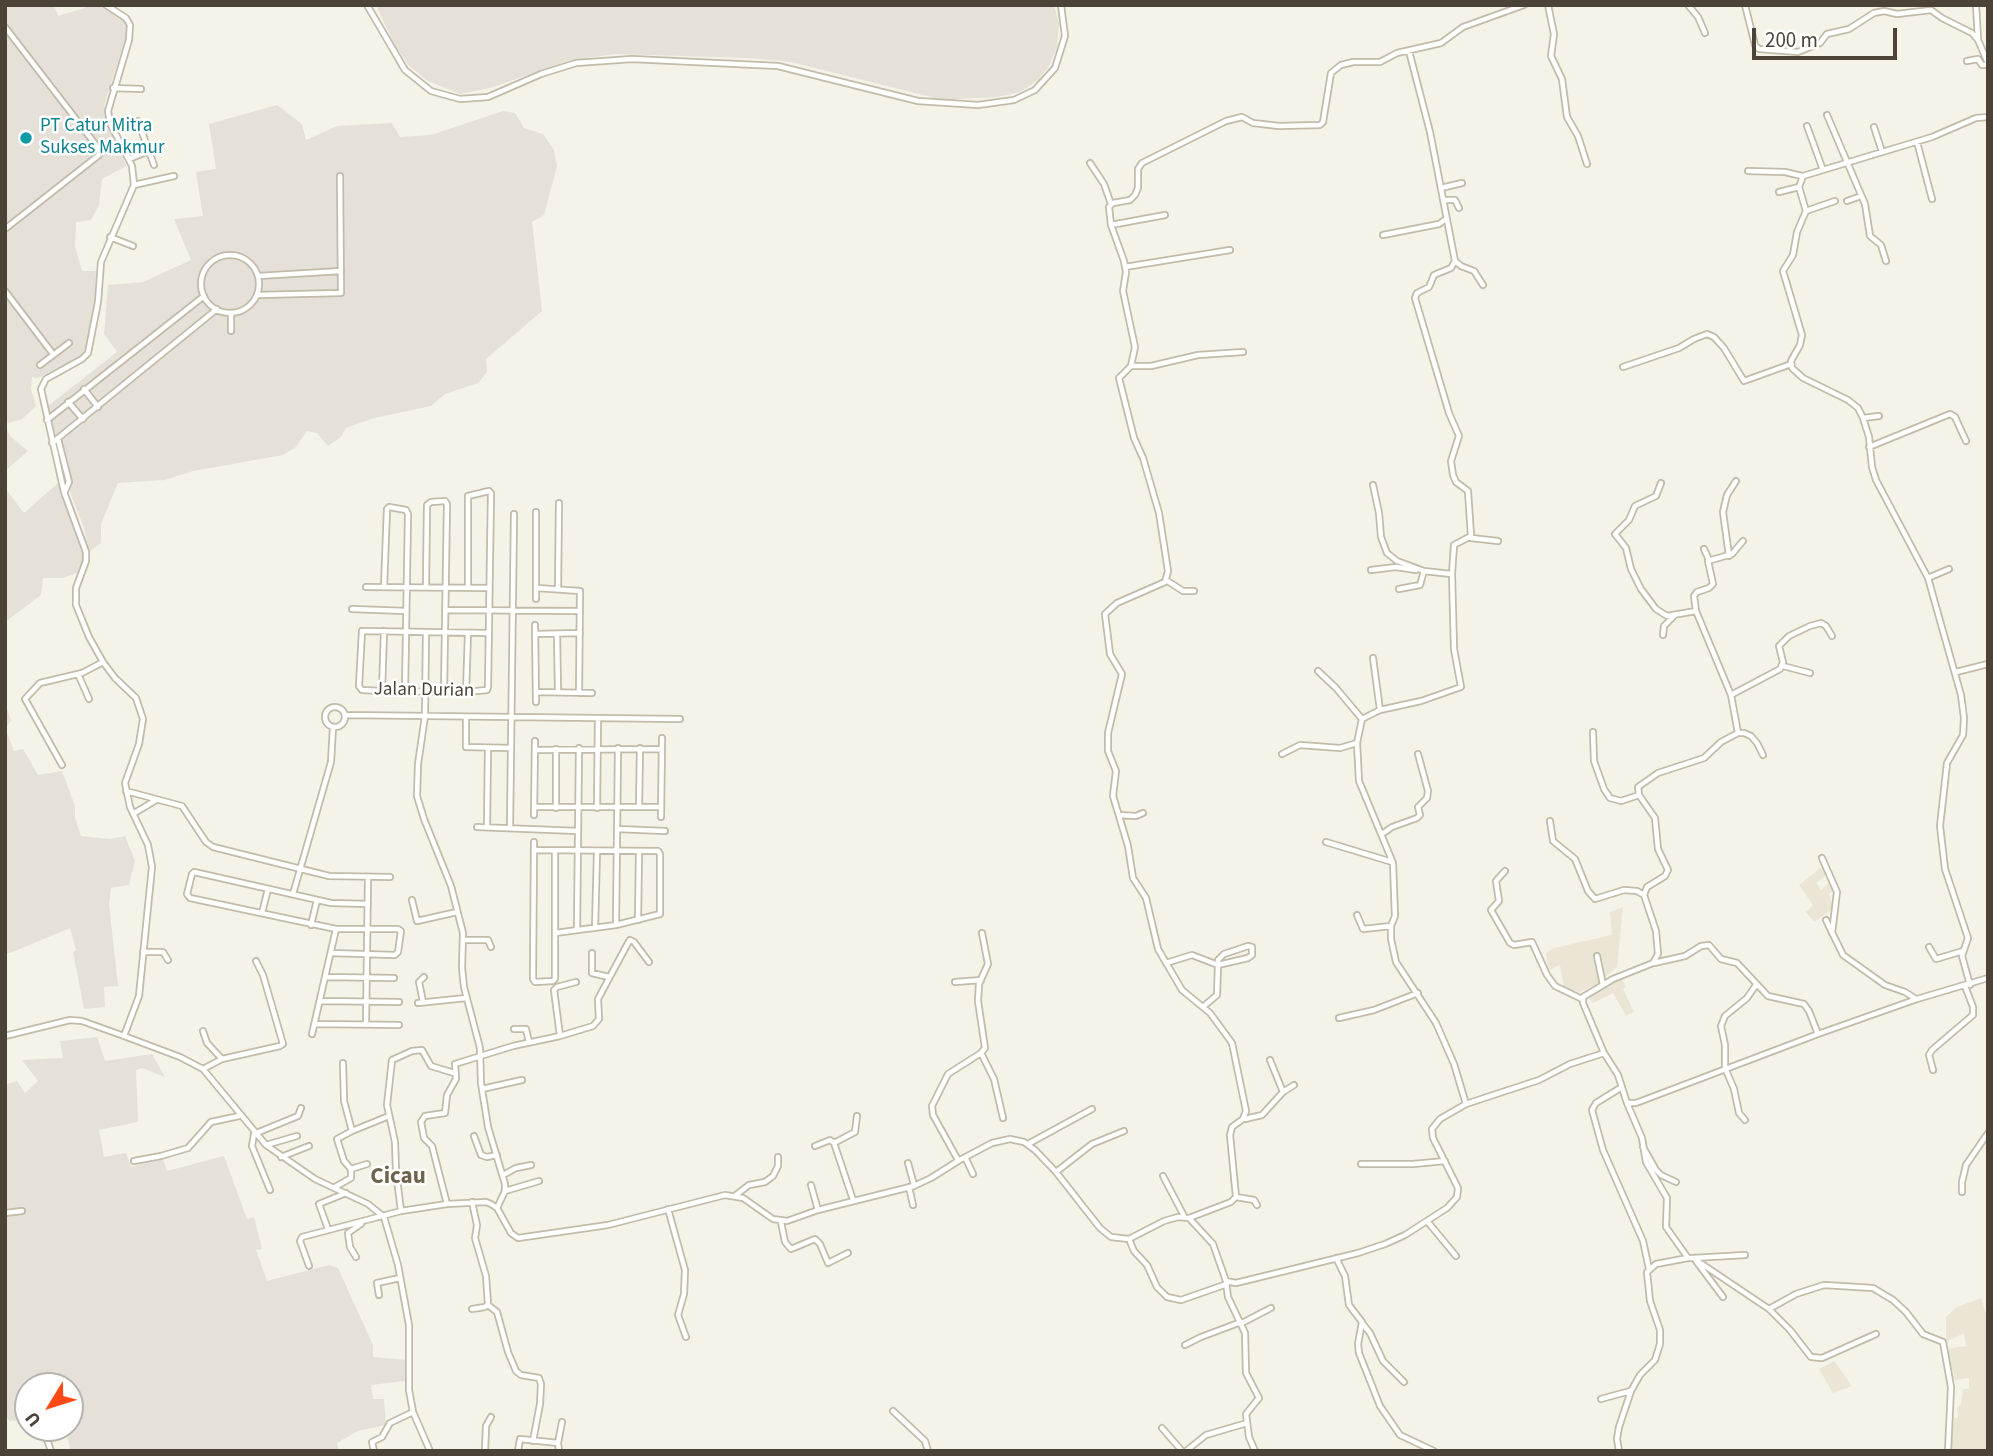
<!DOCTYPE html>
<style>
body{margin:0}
#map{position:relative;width:1993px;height:1456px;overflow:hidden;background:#f5f2e8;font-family:"Source Sans 3",sans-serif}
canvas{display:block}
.frame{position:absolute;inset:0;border:7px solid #4a4336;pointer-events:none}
.north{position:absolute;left:14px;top:1372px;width:70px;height:70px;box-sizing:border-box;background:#fff;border:2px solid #b7b4af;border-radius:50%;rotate:232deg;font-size:19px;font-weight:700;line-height:28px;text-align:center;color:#4a4336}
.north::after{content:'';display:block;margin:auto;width:24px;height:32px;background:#ff4a15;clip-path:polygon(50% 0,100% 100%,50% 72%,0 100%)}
.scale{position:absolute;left:1752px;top:28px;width:145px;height:32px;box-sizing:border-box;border:4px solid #4a4336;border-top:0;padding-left:9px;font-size:21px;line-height:24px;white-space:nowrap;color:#4a4336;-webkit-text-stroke:5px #fff;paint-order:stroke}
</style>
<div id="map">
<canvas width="1993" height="1456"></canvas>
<div class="frame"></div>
<div class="north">U</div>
<div class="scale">200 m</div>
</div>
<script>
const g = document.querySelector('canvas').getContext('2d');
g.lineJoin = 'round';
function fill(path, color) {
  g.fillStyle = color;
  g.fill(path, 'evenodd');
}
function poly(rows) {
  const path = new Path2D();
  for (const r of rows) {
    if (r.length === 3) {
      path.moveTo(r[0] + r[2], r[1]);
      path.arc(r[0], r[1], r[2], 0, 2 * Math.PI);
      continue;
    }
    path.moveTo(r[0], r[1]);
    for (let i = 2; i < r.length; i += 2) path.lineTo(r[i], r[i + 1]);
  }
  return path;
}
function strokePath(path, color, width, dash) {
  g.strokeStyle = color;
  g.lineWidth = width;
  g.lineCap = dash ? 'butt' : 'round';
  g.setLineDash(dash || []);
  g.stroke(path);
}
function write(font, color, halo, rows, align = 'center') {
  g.font = font + ' "Source Sans 3",sans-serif';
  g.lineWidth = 5;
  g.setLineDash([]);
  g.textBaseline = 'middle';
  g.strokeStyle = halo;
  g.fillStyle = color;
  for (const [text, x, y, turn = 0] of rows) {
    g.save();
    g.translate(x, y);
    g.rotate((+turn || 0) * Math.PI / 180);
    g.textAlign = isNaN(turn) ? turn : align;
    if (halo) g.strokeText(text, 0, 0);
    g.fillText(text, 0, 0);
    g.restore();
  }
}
fill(poly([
 [1823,866,1827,874,1816,883,1821,890,1831,881,1835,889,1829,894,1833,909,1814,922,1806,912,1813,905,1799,885],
 [1623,907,1617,967,1598,983,1580,992,1564,988,1560,965,1549,970,1546,953,1554,948,1612,935,1610,912],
 [1621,978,1626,987,1623,989,1634,1012,1626,1016,1613,993,1593,1003,1588,997],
 [1981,1298,1988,1320,1988,1451,1951,1451,1954,1419,1958,1417,1957,1408,1961,1404,1963,1389,1969,1389,1969,1378,1955,1380,1947,1349,1966,1346,1964,1333,1946,1342,1946,1317,1957,1307],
 [1834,1361,1852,1386,1833,1393,1819,1369]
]), '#eae5d5');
fill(poly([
 [5,5,54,5,58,16,85,8,84,5,103,5,107,10,124,19,128,31,104,105,108,121,126,166,102,179,99,205,91,220,76,222,75,246,82,271,96,271,94,305,86,348,81,356,38,378,32,377,31,389,36,406,22,419,5,424],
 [376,5,1054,5,1059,24,1057,47,1048,68,1037,81,1020,92,997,97,943,100,791,62,747,58,614,54,567,61,490,88,460,94,428,81,409,66,394,44],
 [277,105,302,124,306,140,337,126,392,123,400,137,431,135,503,111,515,113,524,128,543,134,554,150,557,166,544,215,532,222,542,311,486,359,487,372,478,383,445,394,431,406,374,418,346,428,341,437,328,446,317,433,307,431,296,447,283,455,193,471,165,480,118,483,101,524,101,543,89,552,84,528,70,492,48,406,117,352,104,334,108,285,143,282,191,260,174,219,203,216,196,172,216,169,209,124],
 [5,427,11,437,28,451,5,471],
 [59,482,66,507,81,543,83,561,77,573,63,578,43,578,41,595,5,622,5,488,24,513],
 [5,703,11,721,5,728,14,751,23,749,38,775,62,771,75,806,75,818,81,836,110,839,125,836,135,861,129,885,111,888,109,904,118,986,104,987,105,1007,84,1009,73,952,76,950,70,928,10,953,5,953],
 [97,1037,105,1061,152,1054,165,1077,142,1068,136,1070,138,1122,99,1130,104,1157,126,1153,131,1167,163,1159,167,1171,224,1156,247,1219,254,1217,262,1249,256,1250,267,1281,329,1265,338,1268,373,1345,373,1357,406,1360,405,1381,371,1385,373,1399,384,1399,386,1425,358,1431,337,1443,339,1451,71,1451,64,1428,70,1428,70,1386,28,1386,28,1419,10,1421,5,1416,5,1085,17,1081,25,1093,38,1081,22,1060,63,1058,60,1041]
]), '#e5e1d9');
const street = poly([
 [106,5,126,18,130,25,129,40,108,111,110,123,132,166,134,185,101,262,98,302,88,353,82,359,46,379,41,389,64,492,86,552,86,561,76,588,76,605,89,637,103,662,115,678,136,698,143,719,139,744,125,783,130,807,148,845,152,867,139,996,124,1036,180,1057,203,1069,266,1145,315,1179,368,1204,384,1217,398,1265,409,1325,409,1390,413,1412,430,1451],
 [367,5,405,70,431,91,460,99,488,97,541,74,576,63,632,59,778,66,918,101,978,105,1014,100,1035,90,1055,68,1065,36,1061,5],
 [1548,5,1554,34,1551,56,1562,79,1567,117,1578,136,1587,164],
 [1688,5,1698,17,1705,33],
 [1745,5,1755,45,1759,49,1798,52,1820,43,1827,34,1849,29,1874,13,1884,11,1897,14,1931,10,1942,18,1972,33,1978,40,1988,63],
 [1976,5,1978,39],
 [5,27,99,149,99,155,5,229],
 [1409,51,1430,132,1455,261,1451,268,1434,275,1429,287,1417,293,1415,298,1449,413,1459,436,1451,461,1453,475,1456,482,1468,491,1471,536,1454,545,1452,574,1454,649,1461,687,1421,701,1380,710,1362,719,1357,743,1359,781,1393,863,1395,916,1391,926,1391,939,1396,962,1436,1023,1454,1064,1466,1104],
 [1967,61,1978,59,1982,65,1988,65],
 [113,88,141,89],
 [1827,115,1865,204,1870,236,1881,245,1886,261],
 [138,121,154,165],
 [1807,126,1823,170],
 [1874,127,1882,152],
 [1917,142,1932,199],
 [129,159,149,151],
 [1090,163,1104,184,1111,204],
 [1748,171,1785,172,1802,176],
 [134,185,174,176],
 [1441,188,1462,183],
 [1779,192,1799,187],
 [1443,200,1455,200,1459,208],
 [1847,201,1861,196],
 [1806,211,1835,201],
 [1111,225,1165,215],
 [1383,235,1439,224,1446,219],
 [110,237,133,246],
 [230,284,29],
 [1455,261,1461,266,1474,271,1483,285],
 [1125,267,1230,250],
 [258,276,341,271],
 [5,291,53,354],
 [257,295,341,293,340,176],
 [231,331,231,313],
 [40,365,69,343],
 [1131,366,1151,366,1198,355,1243,352],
 [1623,367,1679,348,1694,339,1707,334,1714,337,1724,348,1744,381,1791,364],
 [84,389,98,407],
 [68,402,83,419],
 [1863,418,1879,416],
 [47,420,204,296],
 [58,439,69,482,65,491],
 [52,443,217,309],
 [1869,447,1950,414,1955,417,1966,441],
 [1661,483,1656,496,1635,506,1629,520,1615,534,1626,548,1631,569,1641,589,1656,609,1667,616,1696,611],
 [1373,485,1379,513,1381,537,1387,553,1397,561,1424,571,1451,574],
 [1471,538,1498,541],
 [1704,549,1709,560],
 [1729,556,1723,512,1727,495,1736,481],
 [1371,570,1396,567,1416,570],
 [1928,578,1949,569],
 [1166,580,1183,591,1194,591],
 [366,587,489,588],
 [384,587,387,509,389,507,406,510,408,514,405,691],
 [426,587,427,505,431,502,445,501,447,504,444,691],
 [468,587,468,496,489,491,491,493,488,687,487,690,466,692,382,691,362,690,359,686,362,631,489,633],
 [537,588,580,591,579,693],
 [558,589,559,503],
 [1399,589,1420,585,1424,571],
 [536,599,536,512],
 [352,609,406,611],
 [445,610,580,611],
 [535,625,536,702],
 [426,632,425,716,418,764,417,796,424,819,451,886,463,933,462,968,464,987,480,1048,481,1083,488,1127,505,1184,505,1191,497,1208],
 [535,634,580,633],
 [557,634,558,692],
 [1663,635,1664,626,1674,616],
 [1373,658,1380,710],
 [1783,666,1810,673],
 [1318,671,1336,688,1362,719],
 [1956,672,1988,664],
 [78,674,89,699],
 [382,691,384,631],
 [466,692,468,633],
 [536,692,592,693],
 [1731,695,1780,669,1783,662,1779,646,1789,636,1810,626,1821,623,1826,626,1832,636],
 [335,717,10],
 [345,715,680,719],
 [466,717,466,747,511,748],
 [1593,732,1594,761,1604,789,1610,798,1621,801,1639,795],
 [1738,733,1744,733,1751,736,1757,743,1763,755],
 [556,749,556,808],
 [535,750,662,749],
 [1282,754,1300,745,1340,748,1357,743],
 [62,765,25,699,40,683,82,673,103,662],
 [126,791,182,806,206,842,213,847,329,876,390,877],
 [534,807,661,807],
 [639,807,640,748],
 [597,808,598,718],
 [133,814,156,800],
 [534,815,535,741],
 [1119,815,1136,816,1143,813],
 [661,817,662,738],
 [1550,821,1553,841,1575,859,1588,891,1595,899,1624,890,1637,891,1644,895],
 [487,826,488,748],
 [477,827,578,831],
 [510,827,514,514],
 [617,829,665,831],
 [1382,834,1392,827,1417,818,1420,815,1418,807,1427,798,1428,791,1418,754],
 [534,842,533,979,535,982,553,981,555,979,555,851],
 [1326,842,1392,862],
 [534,850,658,851,660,854,660,914,616,925,555,933],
 [1822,858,1837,892,1832,933],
 [1505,871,1496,881,1499,901,1491,910,1510,943,1514,945,1532,942,1547,975,1555,986,1582,999],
 [293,894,331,762,333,727],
 [412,900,417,921,457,912],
 [262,913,268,889],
 [1357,915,1363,929,1391,926],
 [638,920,639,852],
 [1826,920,1843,955,1885,985,1905,992,1916,999],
 [311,925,317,900],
 [616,925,618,748],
 [595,928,597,852],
 [577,929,579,748],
 [463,940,488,940,491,947],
 [1929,947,1936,959,1963,951],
 [143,952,163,952,168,960],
 [331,953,395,955,398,952,401,931,398,929,336,929,190,898,187,894,192,874,194,872,331,903,368,904],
 [592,953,592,973,609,977],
 [1597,956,1603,985],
 [1166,963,1192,955,1218,965,1217,995,1204,1006],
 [1654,963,1685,956,1701,946,1709,945,1721,959,1737,963,1768,996,1804,1004,1809,1011,1818,1034],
 [1218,965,1248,958,1252,955,1252,947,1248,946,1224,954,1218,960,1218,965],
 [326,977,394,978],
 [955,982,981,980],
 [1970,985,1962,956,1968,938,1945,869,1940,826,1947,763,1963,735,1964,718,1961,695,1928,578,1876,480,1872,467,1869,437,1863,418,1858,408,1848,400,1803,378,1792,368,1791,361,1800,345,1802,335,1783,271,1793,255,1797,232,1806,211,1799,187,1803,176,1932,137,1976,118,1988,117],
 [320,1001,399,1002],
 [423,1002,419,982,424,977],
 [418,1003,466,998],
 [1339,1018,1374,1010,1418,993],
 [315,1024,399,1025],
 [366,1024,368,877],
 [514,1029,526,1029,529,1042],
 [203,1031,207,1043,222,1059],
 [312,1034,336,929],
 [5,1036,70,1020,82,1021,124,1036],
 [560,1036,554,990,557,987,576,982],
 [981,1053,994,1079,1003,1118],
 [1604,1053,1583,1003,1583,997,1613,979,1653,963,1658,954,1656,931,1644,895,1647,887,1665,876,1668,870,1658,849,1655,818,1639,795,1638,787,1658,773,1704,758,1721,742,1738,733,1731,695,1696,611,1694,596,1697,592,1709,588,1713,584,1708,561,1732,554,1743,541],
 [343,1063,344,1101,352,1131,337,1139,344,1161,351,1169],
 [203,1069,222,1059,280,1046,283,1044,263,975,256,961],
 [1933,1070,1929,1055,1932,1050,1973,1015,1973,1007,1965,986],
 [1622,1087,1596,1103,1592,1110,1603,1150,1643,1241,1649,1269],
 [482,1089,522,1080],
 [1283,1092,1294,1085],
 [1627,1103,1642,1138,1646,1162,1667,1198,1666,1227,1688,1258,1693,1258,1769,1309,1790,1330,1811,1357,1822,1358,1876,1334],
 [1245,1119,1262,1115,1283,1092,1270,1060],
 [1745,1120,1739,1113,1734,1089,1725,1068,1725,1045,1721,1026,1725,1016,1747,998,1756,985],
 [352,1131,389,1116],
 [254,1134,252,1146,270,1190],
 [254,1134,298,1116,301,1108],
 [474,1136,481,1155,487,1157,497,1155],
 [834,1143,855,1132,857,1116],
 [1028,1144,1092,1109],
 [266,1145,297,1136],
 [815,1146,830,1140,834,1143,853,1200],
 [1643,1147,1656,1170,1661,1175,1676,1182],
 [281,1157,309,1146],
 [965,1157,973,1174],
 [958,1160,933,1115,932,1106,948,1074,981,1053,985,1048,978,1001,979,984,988,964,982,933],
 [134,1161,161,1156,188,1148,211,1122,239,1116],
 [908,1163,914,1185],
 [1361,1164,1413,1164,1445,1161],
 [1056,1172,1092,1144,1124,1131],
 [503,1175,516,1168,531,1165],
 [1163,1176,1184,1216],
 [811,1185,818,1210],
 [335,1187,351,1178,351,1169,367,1164],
 [909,1187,913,1205],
 [505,1191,539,1181],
 [1962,1192,1962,1182,1966,1165,1988,1133],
 [736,1195,749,1185,765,1182,773,1176,778,1166,778,1157],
 [1236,1197,1254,1200,1257,1205],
 [472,1202,477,1225,475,1238,486,1276,488,1304,485,1307,472,1309],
 [447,1204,432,1146,424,1138,421,1122,425,1116,445,1113,447,1095,456,1079,455,1064,513,1046,560,1036,593,1026,599,1019,598,999,628,943,630,940,634,942,649,962],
 [668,1209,685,1270,684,1294,678,1315,686,1337],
 [401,1211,396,1171,395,1142,387,1105,392,1060,412,1051,422,1050,431,1066,454,1073],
 [5,1213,22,1211],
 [1189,1218,1231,1202,1236,1197,1230,1135,1232,1127,1243,1119,1246,1111,1232,1043,1210,1013,1182,990,1158,949,1146,898,1133,878,1128,846,1113,796,1116,771,1108,751,1108,733,1122,674,1110,654,1105,614,1117,603,1165,582,1168,571,1159,513,1143,458,1134,438,1119,378,1131,366,1135,347,1123,291,1126,272,1124,261,1111,225,1109,207,1113,203,1130,200,1135,195,1138,188,1138,169,1142,163,1226,121,1242,117,1253,123,1279,126,1320,125,1323,122,1331,73,1341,65,1353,62,1380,62,1397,53,1441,43,1463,27,1524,5],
 [1427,1221,1456,1256],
 [781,1222,785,1242,791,1249,815,1239,820,1244,828,1263,848,1253],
 [328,1229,319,1204,346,1193],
 [1129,1239,1134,1251,1147,1265,1157,1287,1167,1297,1181,1300,1227,1284],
 [356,1257,350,1247,348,1233,361,1224],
 [1336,1258,1345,1276,1349,1305,1362,1322,1358,1344,1359,1353,1380,1406,1400,1435,1434,1451],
 [1693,1258,1745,1255],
 [1696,1261,1723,1297],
 [309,1266,300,1241,302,1237,401,1211,447,1204,486,1202,491,1204,497,1208,511,1233,518,1238,608,1225,725,1195,743,1198,773,1219,787,1221,818,1210,914,1186,931,1178,958,1161,992,1143,1010,1139,1024,1142,1035,1150,1056,1172,1100,1228,1111,1237,1129,1239,1164,1221,1178,1217,1189,1218,1213,1244,1226,1281,1236,1283,1358,1253,1385,1244,1405,1235,1447,1208,1457,1197,1458,1188,1433,1138,1432,1129,1440,1119,1466,1104,1539,1080,1570,1064,1604,1053,1618,1075,1627,1103,1636,1103,1818,1034,1917,999,1988,978],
 [1226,1282,1228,1297,1245,1333,1246,1373,1259,1398,1246,1414,1249,1437,1255,1451],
 [379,1295,377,1283,400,1278],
 [488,1305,497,1312,508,1352,516,1371,521,1375,539,1378,541,1384,540,1404,533,1441],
 [1769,1309,1796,1294,1824,1285,1873,1288,1893,1300,1906,1312,1923,1334,1943,1342,1951,1387,1948,1451],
 [1242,1323,1271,1308],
 [1362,1323,1370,1333,1383,1361,1404,1382],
 [1185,1345,1201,1337,1241,1322],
 [1601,1399,1630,1391],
 [893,1411,925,1441,928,1451],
 [43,1428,51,1451],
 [1162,1428,1182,1451],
 [374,1451,372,1442,382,1437,390,1423,413,1412],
 [485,1451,486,1426,491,1417],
 [518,1451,520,1439,558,1443],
 [559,1451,558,1443,562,1422],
 [1186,1451,1206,1435,1247,1423],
 [1619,1451,1617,1439,1619,1427,1631,1391,1640,1375,1655,1360,1660,1344,1660,1330,1650,1301,1647,1272,1656,1264,1688,1258]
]);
strokePath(street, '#c2bba9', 8);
strokePath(street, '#fff', 4.5);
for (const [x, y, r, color] of [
 [26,138,7,"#0f9aa8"]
]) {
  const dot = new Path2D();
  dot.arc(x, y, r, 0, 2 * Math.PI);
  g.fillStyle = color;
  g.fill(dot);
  strokePath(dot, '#fff', 2.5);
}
write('19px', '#0d838f', '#fff', [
 ["PT Catur Mitra",40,127],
 ["Sukses Makmur",40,149]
], 'left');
write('19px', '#4a4336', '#fff', [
 ["Jalan Durian",424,691,1]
]);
write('bold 23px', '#6e634c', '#fff', [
 ["Cicau",398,1178]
]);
</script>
